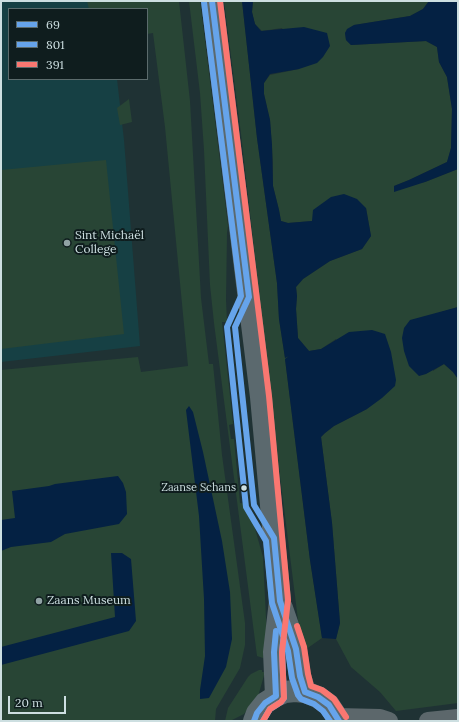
<!DOCTYPE html>
<meta charset="utf-8">
<style>
body{margin:0}
#map{position:relative;width:459px;height:722px;overflow:hidden;background:#1f3234;font-family:Lora,serif}
canvas{display:block}
.frame{position:absolute;inset:0;border:2px solid #cddfe1;pointer-events:none}
.legend{position:absolute;left:8px;top:8px;width:140px;height:72px;box-sizing:border-box;background:#0f1d1e;border:1px solid #5b6b6c;margin:0;padding:5px 7px;list-style:none;font-size:12px;color:#cddfe1}
.legend li{display:flex;align-items:center;gap:8px;height:20px}
.legend b{width:20px;border:1px solid #5b6b6c}
.scale{position:absolute;left:8px;top:696px;width:58px;height:18px;box-sizing:border-box;border:2px solid #cddfe1;border-top:0;padding-left:5px;font-size:12px;line-height:14px;white-space:nowrap;color:#cddfe1;-webkit-text-stroke:3px #0f1d1e;paint-order:stroke}
</style>
<div id="map">
<canvas width="459" height="722"></canvas>
<div class="frame"></div>
<ul class="legend">
<li><b style="height:5px;background:#66a4eb"></b>69</li>
<li><b style="height:5px;background:#66a4eb"></b>801</li>
<li><b style="height:5px;background:#fa7771"></b>391</li>
</ul>
<div class="scale">20 m</div>
</div>
<script>
const g = document.querySelector('canvas').getContext('2d');
g.lineJoin = 'round';
function fill(path, color) {
  g.fillStyle = color;
  g.fill(path, 'evenodd');
}
function poly(rows) {
  const path = new Path2D();
  for (const r of rows) {
    path.moveTo(r[0], r[1]);
    for (let i = 2; i < r.length; i += 2) path.lineTo(r[i], r[i + 1]);
  }
  return path;
}
function strokePath(path, color, width, dash) {
  g.strokeStyle = color;
  g.lineWidth = width;
  g.lineCap = dash ? 'butt' : 'round';
  g.setLineDash(dash || []);
  g.stroke(path);
}
function write(font, color, halo, rows, align = 'center') {
  g.font = font + ' Lora,serif';
  g.lineWidth = 4;
  g.setLineDash([]);
  g.textBaseline = 'middle';
  g.strokeStyle = halo;
  g.fillStyle = color;
  for (const [text, x, y, turn = 0] of rows) {
    g.save();
    g.translate(x, y);
    g.rotate((+turn || 0) * Math.PI / 180);
    g.textAlign = isNaN(turn) ? turn : align;
    if (halo) g.strokeText(text, 0, 0);
    g.fillText(text, 0, 0);
    g.restore();
  }
}
fill(poly([
 [1,1,107,1,108,9,9,9,9,79,117,79,124,140,140,346,1,362]
]), '#164044');
fill(poly([
 [87,1,179,1,190,101,201,298,209,364,213,364,222,455,245,623,245,645,240,668,216,709,215,721,1,721,1,370,138,357,141,372,188,366,165,127,153,33,147,34,147,9,89,9],
 [189,1,200,1,228,226,227,233,226,300,227,322,222,322,233,424,229,425,231,439,234,439,240,503,248,504,263,557,268,658,266,659,257,656,214,323,210,285,204,150,200,93],
 [224,1,242,1,257,138,277,283,279,319,285,358,292,355,285,359,310,560,322,638,302,652,280,476,241,134],
 [253,1,429,1,423,9,410,16,354,25,345,33,346,40,351,45,426,41,437,47,439,62,447,77,452,109,451,148,447,162,409,180,394,186,425,182,458,169,458,307,442,312,433,371,444,364,453,372,458,379,458,703,396,711,380,692,351,667,336,639,340,623,332,523,321,437,325,433,334,426,367,409,336,339,321,349,309,351,298,338,296,309,297,296,296,287,303,279,330,261,362,249,371,236,366,208,312,221,288,223,281,221,279,210,273,186,273,162,270,120,264,94,264,83,270,75,299,69,282,28,262,31,255,24,252,12],
 [129,99,132,122,120,125,117,108],
 [106,160,124,334,1,349,1,170],
 [259,670,262,670,262,672,265,672,259,693,260,694,244,714,230,721,225,721,228,708,248,677,251,674]
]), '#284535');
fill(poly([
 [242,1,253,1,252,12,255,24,261,31,304,27,327,33,330,46,323,57,317,63,299,69,270,74,264,83,264,94,270,120,272,145,273,186,279,210,281,221,288,223,312,221,313,210,331,197,344,194,357,199,366,208,371,236,362,249,330,261,303,279,296,287,297,296,296,309,298,338,309,351,321,349,349,332,372,330,385,334,391,352,396,380,395,386,382,398,367,409,334,426,325,433,321,437,332,523,340,623,336,639,322,638,310,560,285,359,289,356,285,358,279,319,277,283,257,138],
 [429,1,458,1,458,169,425,182,394,192,394,186,409,180,447,162,451,148,452,109,447,77,439,62,437,47,426,41,351,45,346,40,345,33,347,29,354,25,410,16,423,9],
 [458,307,458,379,453,372,444,364,426,374,419,376,409,366,404,351,402,338,404,328,410,320],
 [189,406,193,412,203,452,222,541,230,592,232,639,226,667,209,698,200,699,200,690,205,656,204,599,199,516,186,410],
 [118,476,123,483,126,492,127,514,119,524,65,534,51,542,11,547,1,551,1,520,15,518,12,491,49,486,55,484],
 [111,553,122,553,131,559,136,621,129,631,1,665,1,647,115,617]
]), '#042143');
strokePath(poly([
 [337,717,380,718,389,721],
 [428,721,458,718]
]), '#5c676b', 18);
strokePath(poly([
 [212,1,261,397,274,538,280,601,274,652,276,696],
 [282,608,296,649,300,676,305,692],
 [254,721,257,713,265,703,276,696,285,692,295,691,305,692,318,697,329,705,337,717,339,721]
]), '#5b696e', 22);
strokePath(poly([
 [212,1,249,297,235,327,254,505,274,538,280,601,296,649,300,676,305,692,318,697,329,705,339,721],
 [254,721,257,713,265,703,276,696,274,652,276,631]
]), '#66a4eb', 6);
strokePath(poly([
 [204,2,241,296,227,327,246,507,266,541,272,603,288,651,292,678,298,695,301,699,314,704,323,711,330,721],
 [263,721,270,709,281,702,284,698,282,652,284,632]
]), '#66a4eb', 6);
strokePath(poly([
 [220,1,269,396,288,600,282,652,284,698,281,702,270,709,263,721],
 [297,626,304,647,308,674,311,686,322,690,334,699,346,717]
]), '#fa7771', 6);
for (const [x, y, r, color] of [
 [67,243,4,"#90a2a4"],
 [244,488,3.5,"#cddfe1"],
 [39,601,4,"#90a2a4"]
]) {
  const dot = new Path2D();
  dot.arc(x, y, r, 0, 2 * Math.PI);
  g.fillStyle = color;
  g.fill(dot);
  strokePath(dot, '#0f1d1e', 1.5);
}
write('11px', '#cddfe1', '#0f1d1e', [
 ["Zaanse Schans",236,488]
], 'right');
write('12px', '#cddfe1', '#0f1d1e', [
 ["Sint Michaël",75,236],
 ["College",75,250],
 ["Zaans Museum",47,601]
], 'left');
</script>
